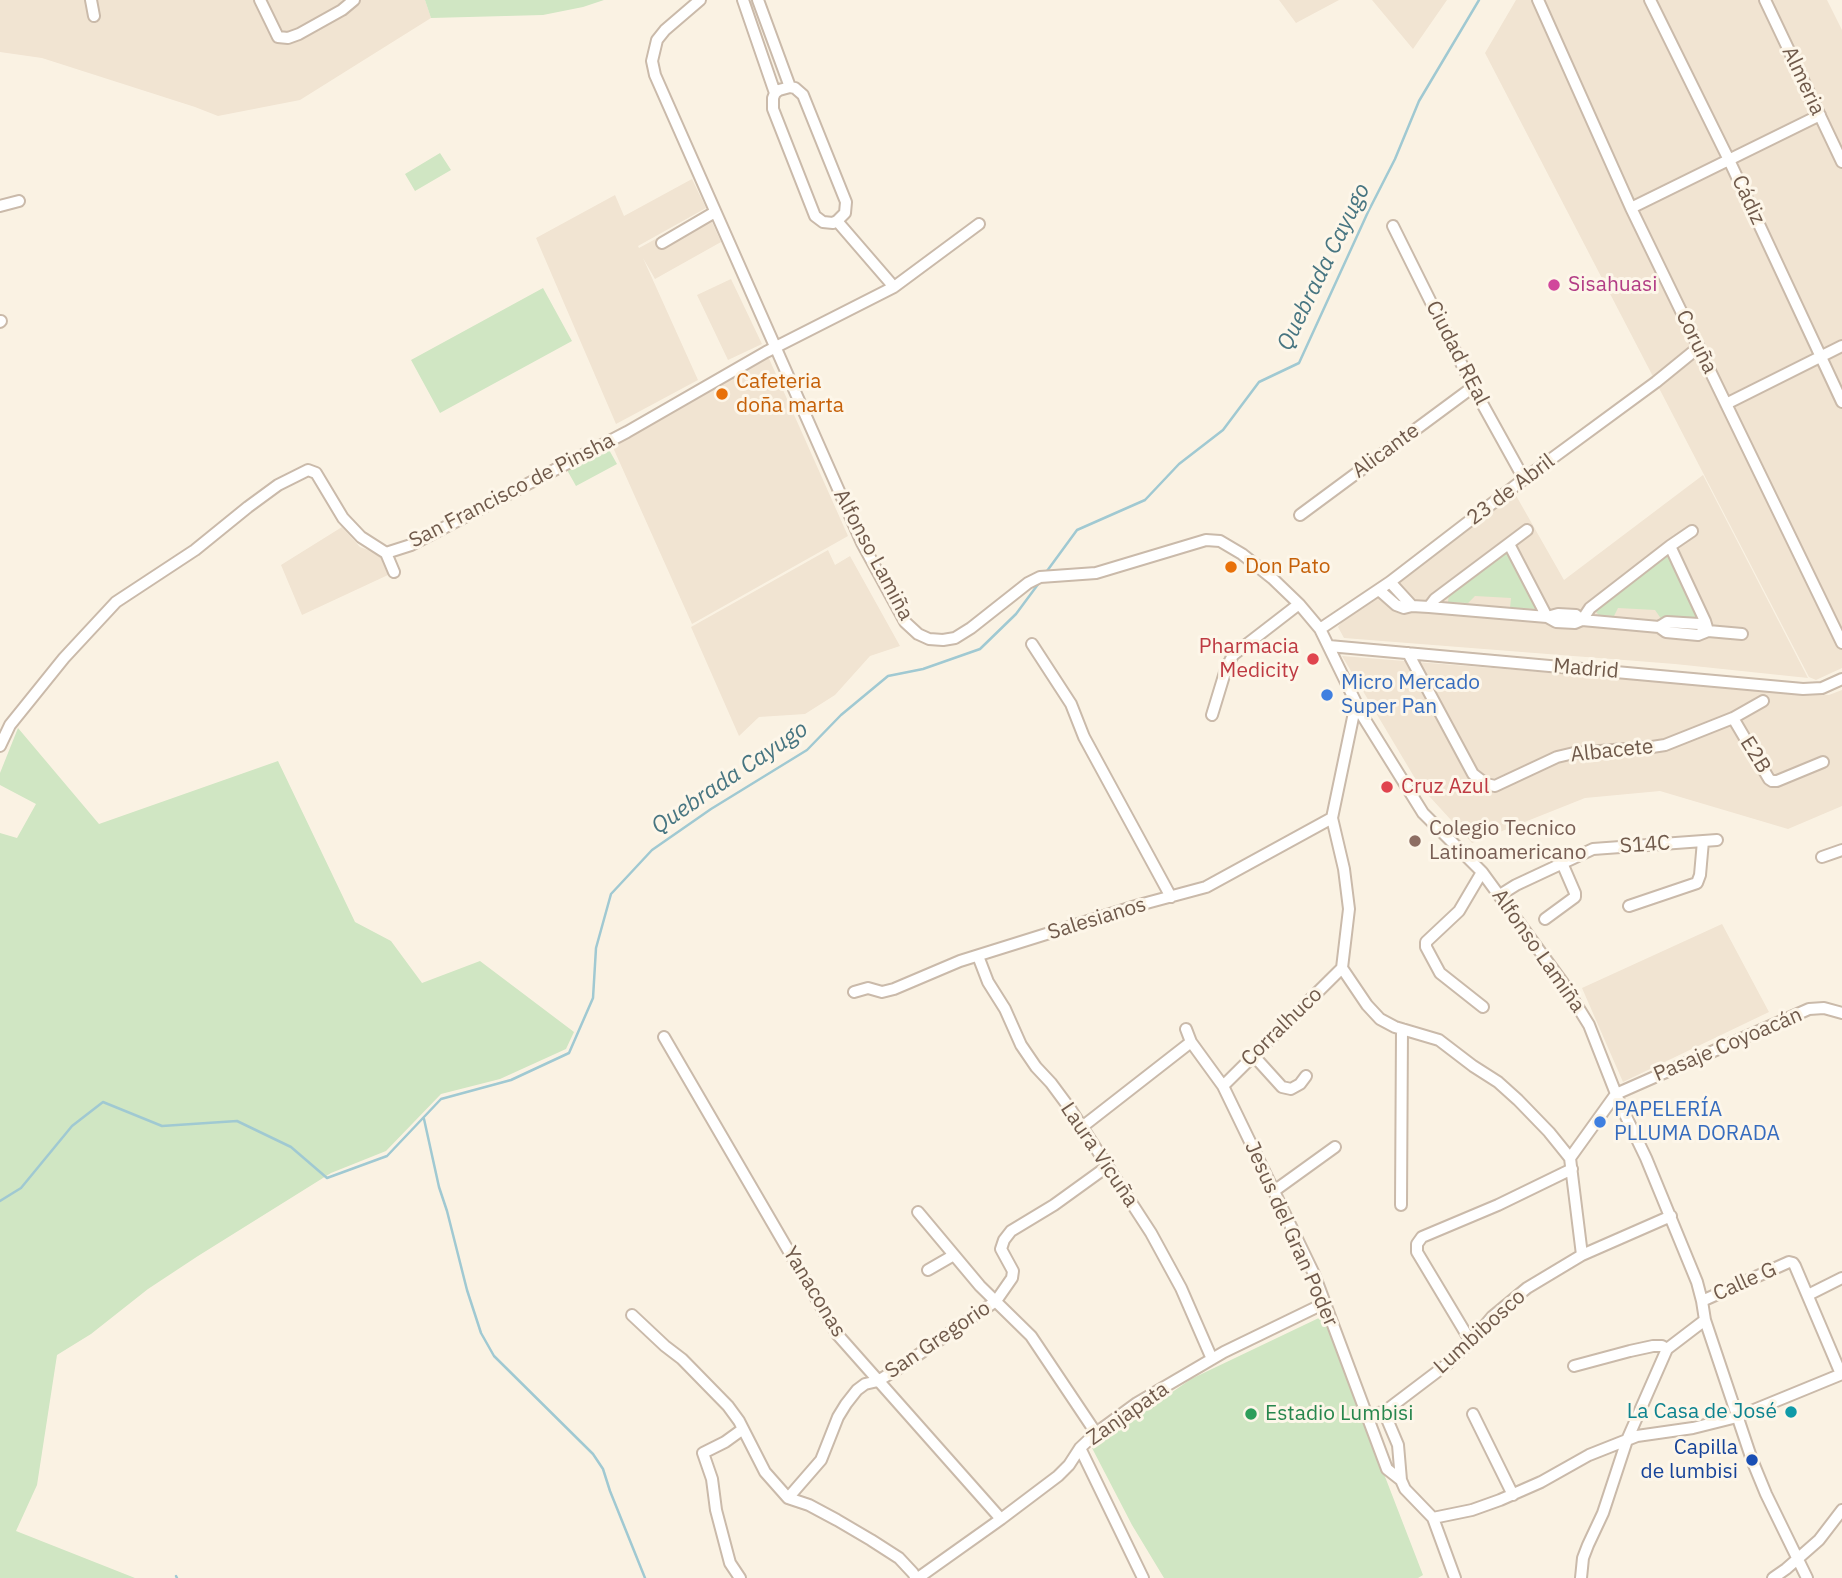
<!DOCTYPE html>
<meta charset="utf-8">
<style>
body{margin:0}
canvas{display:block;background:#faf2e3}
</style>
<canvas width="1842" height="1578"></canvas>
<script>
const g = document.querySelector('canvas').getContext('2d');
g.lineJoin = 'round';
function fill(path, color) {
  g.fillStyle = color;
  g.fill(path, 'evenodd');
}
function poly(rows) {
  const path = new Path2D();
  for (const r of rows) {
    path.moveTo(r[0], r[1]);
    for (let i = 2; i < r.length; i += 2) path.lineTo(r[i], r[i + 1]);
  }
  return path;
}
function strokePath(path, color, width, dash) {
  g.strokeStyle = color;
  g.lineWidth = width;
  g.lineCap = dash ? 'butt' : 'round';
  g.setLineDash(dash || []);
  g.stroke(path);
}
function write(font, color, halo, rows, align = 'center') {
  g.font = font + ' "IBM Plex Sans",sans-serif';
  g.lineWidth = 6;
  g.setLineDash([]);
  g.textBaseline = 'middle';
  g.strokeStyle = halo;
  g.fillStyle = color;
  for (const [text, x, y, turn = 0] of rows) {
    g.save();
    g.translate(x, y);
    g.rotate((+turn || 0) * Math.PI / 180);
    g.textAlign = isNaN(turn) ? turn : align;
    if (halo) g.strokeText(text, 0, 0);
    g.fillText(text, 0, 0);
    g.restore();
  }
}
fill(poly([
 [0,0,425,0,431,18,300,100,218,116,195,107,42,58,0,52],
 [1279,0,1339,0,1296,23],
 [1372,0,1447,0,1413,49],
 [1516,0,1827,0,1842,30,1842,668,1816,680,1809,677,1485,53],
 [692,179,706,208,638,246,639,248,707,211,721,242,655,279,643,258,698,380,616,424,536,238,615,195,624,216],
 [731,279,762,344,728,360,697,295],
 [767,354,848,536,692,624,611,443],
 [1703,475,1808,678,1675,664,1344,638,1338,627,1343,620,1376,598,1514,492,1564,580],
 [342,527,360,547,379,554,388,575,302,615,281,565],
 [828,550,835,565,850,556,900,646,870,656,835,695,805,714,759,717,739,736,691,627],
 [1342,656,1829,695,1842,690,1842,806,1788,829,1660,791,1585,798,1472,843,1419,785],
 [1722,924,1769,1012,1623,1082,1582,988]
]), '#f1e4d2');
fill(poly([
 [425,0,604,0,583,7,543,15,431,18],
 [440,153,451,170,415,191,405,174],
 [543,288,572,341,440,413,411,360],
 [608,448,617,464,576,486,567,470],
 [1507,551,1539,609,1510,608,1511,598,1475,596,1468,603,1448,602,1449,594],
 [1671,551,1706,619,1670,618,1662,620,1655,610,1618,608,1614,616,1599,615,1596,612,1597,607],
 [18,728,99,824,278,761,355,922,391,941,422,983,480,961,574,1032,566,1049,500,1079,441,1094,386,1151,331,1173,198,1256,148,1289,91,1334,57,1355,37,1485,16,1531,135,1578,0,1578,0,833,17,838,36,804,0,785,0,773],
 [1323,1316,1423,1575,1418,1578,1164,1578,1132,1525,1092,1448,1191,1379]
]), '#d0e6c3');
strokePath(poly([
 [1047,571,1077,530,1145,500,1179,464,1223,430,1259,382,1299,363,1368,212,1395,159,1419,101,1479,0],
 [424,1119,439,1187,447,1211,467,1290,481,1333,494,1356,593,1454,603,1469,610,1491,645,1578],
 [0,1201,21,1188,72,1126,103,1102,162,1126,237,1121,291,1147,327,1178,387,1156,441,1099,511,1080,569,1053,593,998,596,948,611,894,652,850,711,809,807,750,841,715,888,676,923,669,980,649,1016,614,1039,583],
 [176,1576,177,1578]
]), '#a0c9d2', 2.5);
const minor = poly([
 [91,0,94,16],
 [260,0,278,37,288,38,299,34,342,10,354,0],
 [700,0,665,30,657,40,652,61,655,75,862,543,905,622,918,634,929,639,943,640,955,638,971,628,1028,583,1040,577,1096,573,1206,540,1220,541,1242,554,1272,578,1299,604,1320,629,1362,715,1423,813,1482,872,1563,983,1589,1025,1620,1104,1646,1158,1697,1282,1702,1301,1705,1320,1752,1460,1766,1494,1807,1578],
 [743,0,775,93],
 [758,0,790,87],
 [1538,0,1631,208,1842,643],
 [1650,0,1729,160,1842,402],
 [1765,0,1842,162],
 [790,87,795,88,803,95,846,202,845,213,837,221,833,223,823,222,815,216,773,109,773,98,775,93,779,90,790,87],
 [0,206,19,201],
 [1631,208,1820,115],
 [837,221,894,287],
 [1393,226,1473,387,1524,479],
 [662,243,715,212],
 [0,322,1,321],
 [1726,404,1842,346],
 [1300,515,1473,387],
 [1509,544,1547,617,1556,622,1575,623,1582,620,1659,627,1666,632,1698,635,1708,631],
 [1670,546,1705,621,1708,631],
 [386,553,394,572],
 [1390,582,1412,606],
 [1379,590,1396,605,1404,608,1412,606,1429,607,1435,599,1527,530],
 [1429,607,1547,617,1558,614,1576,615,1582,620],
 [1582,620,1590,608,1670,546,1692,531],
 [1659,627,1667,622,1699,624,1708,631,1742,634],
 [1320,629,1390,582,1524,479,1656,382,1699,347],
 [1032,644,1071,704,1084,737,1171,897],
 [1329,646,1803,689,1822,688,1842,679],
 [1408,653,1473,774,1486,784,1495,786,1557,757,1574,753,1652,747,1665,745,1733,718,1763,701],
 [1356,703,1332,818,1344,869,1349,909,1342,968,1367,1005,1380,1019,1395,1027,1439,1040,1473,1066,1498,1082,1518,1100,1549,1132,1570,1158,1582,1255],
 [1212,715,1226,669,1233,655,1299,604],
 [1733,718,1769,779,1772,781,1777,781,1823,762],
 [0,746,10,725,64,658,116,602,195,550,248,507,278,485,308,470,316,473,343,518,361,537,386,553,411,545,627,432,766,352,894,287,979,224],
 [1822,857,1842,850],
 [1482,872,1459,911,1426,942,1426,947,1440,973,1483,1007],
 [1500,895,1516,885,1593,849,1717,840],
 [1629,906,1697,883,1700,875,1703,841],
 [1545,919,1575,897,1575,893,1562,863],
 [978,956,988,982,1005,1009,1021,1045,1036,1067,1051,1083,1071,1110,1151,1233,1181,1288,1212,1359],
 [854,992,868,988,882,992,894,989,960,961,1139,905,1206,887,1332,818],
 [1186,1029,1191,1042,1223,1086,1314,1274,1387,1469,1401,1480],
 [664,1037,837,1334,1001,1519],
 [1253,1055,1282,1087,1291,1089,1300,1084,1306,1076],
 [1223,1086,1342,968],
 [1082,1127,1191,1042],
 [1570,1158,1616,1094,1809,1009,1824,1008,1842,1013],
 [1274,1191,1335,1147],
 [1401,1205,1402,1029],
 [918,1212,980,1286,1031,1336,1096,1433],
 [928,1270,954,1255],
 [1808,1295,1842,1278],
 [1702,1301,1789,1262,1793,1263,1795,1266,1841,1374],
 [632,1315,665,1346,682,1359,728,1406,739,1421,765,1472,788,1498,809,1505,837,1520,871,1540,899,1558,913,1573,916,1578],
 [1471,1342,1417,1252,1417,1244,1422,1237,1498,1205,1572,1169],
 [1574,1366,1630,1351,1653,1346,1662,1346,1667,1349],
 [1384,1412,1398,1445,1401,1480,1405,1489,1433,1518,1455,1578],
 [1473,1414,1513,1495],
 [1367,1415,1384,1412,1446,1365,1471,1342,1492,1317,1527,1288,1582,1255,1671,1216],
 [1080,1448,1143,1578],
 [788,1498,821,1460,838,1417,846,1404,857,1390,865,1384,878,1381,902,1366,996,1301,1012,1278,1013,1271,1001,1249,1004,1240,1011,1231,1054,1205,1108,1166],
 [1433,1518,1472,1510,1500,1500,1541,1482,1589,1455,1637,1436,1693,1428,1737,1417,1842,1374],
 [740,1578,730,1563,716,1510,712,1479,703,1453,725,1442,743,1429],
 [918,1578,1001,1519,1058,1476,1069,1465,1080,1448,1096,1433,1137,1403,1224,1352,1325,1303],
 [1581,1578,1583,1558,1588,1545,1603,1513,1627,1440,1667,1349,1705,1320],
 [1773,1578,1786,1569,1819,1540,1842,1510]
]);
strokePath(minor, '#cabaaa', 14);
strokePath(minor, '#fff', 10);
for (const [x, y, r, color] of [
 [1554,285,7,"#d1479c"],
 [722,394,7,"#e8710a"],
 [1231,567,7,"#e8710a"],
 [1313,659,7,"#e0444e"],
 [1327,695,7,"#3f7fe0"],
 [1387,787,7,"#e0444e"],
 [1415,841,7,"#8d6e63"],
 [1600,1122,7,"#3f7fe0"],
 [1791,1412,7,"#0f9aa8"],
 [1251,1414,7,"#2e9e5b"],
 [1752,1460,7,"#1a4fb4"]
]) {
  const dot = new Path2D();
  dot.arc(x, y, r, 0, 2 * Math.PI);
  g.fillStyle = color;
  g.fill(dot);
  strokePath(dot, '#fdf6e9', 2.5);
}
write('21px', '#705a4b', '#fdf6e9', [
 ["Almeria",1803,81,65],
 ["Cádiz",1748,200,65],
 ["Coruña",1696,342,64],
 ["Ciudad REal",1457,353,63],
 ["Alicante",1386,451,-36],
 ["23 de Abril",1511,490,-37],
 ["San Francisco de Pinsha",512,491,-27],
 ["Alfonso Lamiña",873,555,62],
 ["Madrid",1586,669,5],
 ["Albacete",1612,751,-6],
 ["E2B",1755,755,58],
 ["S14C",1645,845,-4],
 ["Salesianos",1097,919,-17],
 ["Alfonso Lamiña",1538,951,55],
 ["Corralhuco",1282,1027,-44],
 ["Pasaje Coyoacán",1728,1045,-23],
 ["Laura Vicuña",1099,1155,56],
 ["Jesus del Gran Poder",1291,1234,66],
 ["Calle G",1745,1282,-24],
 ["Yanaconas",814,1292,59],
 ["Lumbibosco",1480,1332,-42],
 ["San Gregorio",938,1340,-34],
 ["Zanjapata",1128,1414,-35]
]);
write('21px', '#b23c85', '#fdf6e9', [
 ["Sisahuasi",1568,285]
], 'left');
write('21px', '#c56008', '#fdf6e9', [
 ["Cafeteria",736,382],
 ["doña marta",736,406],
 ["Don Pato",1245,567]
], 'left');
write('21px', '#be3a42', '#fdf6e9', [
 ["Pharmacia",1299,647],
 ["Medicity",1299,671],
 ["Cruz Azul",1401,787,"left"]
], 'right');
write('21px', '#366cbe', '#fdf6e9', [
 ["Micro Mercado",1341,683],
 ["Super Pan",1341,707],
 ["PAPELERÍA",1614,1110],
 ["PLLUMA DORADA",1614,1134]
], 'left');
write('21px', '#785e54', '#fdf6e9', [
 ["Colegio Tecnico",1429,829],
 ["Latinoamericano",1429,853]
], 'left');
write('21px', '#0d838f', '#fdf6e9', [
 ["La Casa de José",1777,1412]
], 'right');
write('21px', '#27864d', '#fdf6e9', [
 ["Estadio Lumbisi",1265,1414]
], 'left');
write('21px', '#164399', '#fdf6e9', [
 ["Capilla",1738,1448],
 ["de lumbisi",1738,1472]
], 'right');
write('italic 23px', '#477581', '#fdf6e9', [
 ["Quebrada Cayugo",1324,267,-64],
 ["Quebrada Cayugo",730,778,-34]
]);
</script>
